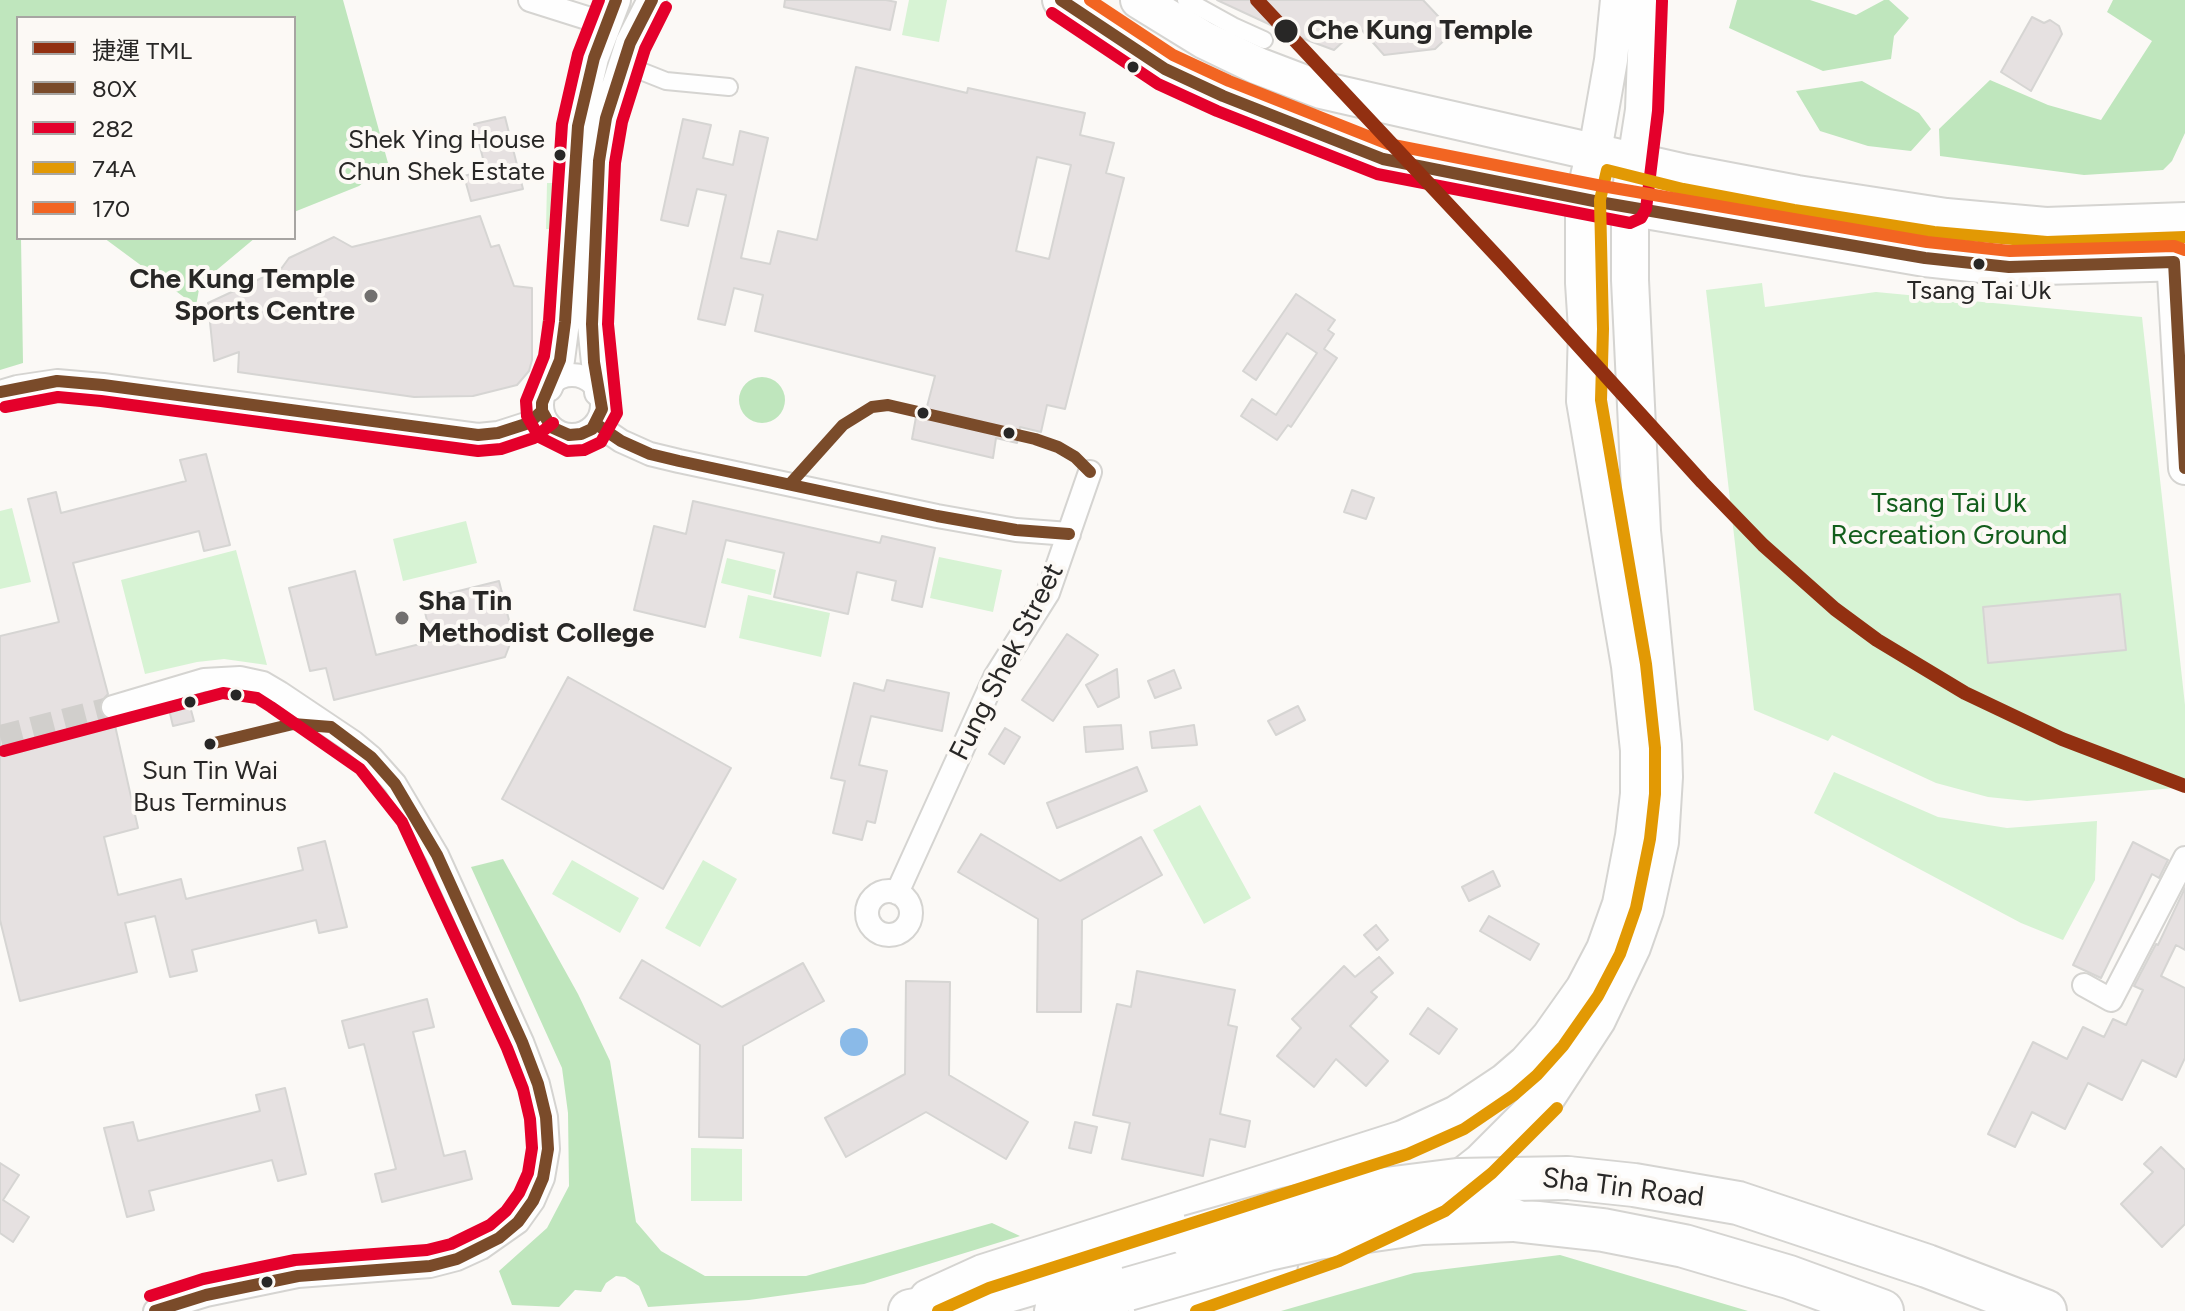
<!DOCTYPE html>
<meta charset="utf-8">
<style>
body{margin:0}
#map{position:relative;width:2185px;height:1311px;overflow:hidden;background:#fbf9f6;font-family:Figtree,"Noto Sans TC",sans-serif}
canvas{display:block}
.legend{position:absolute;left:16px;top:16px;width:280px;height:224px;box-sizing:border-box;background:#fcf9f5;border:2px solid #a7a5a2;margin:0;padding:10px 14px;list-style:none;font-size:24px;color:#282726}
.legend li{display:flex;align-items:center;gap:16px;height:40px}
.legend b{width:40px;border:2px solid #a7a5a2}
</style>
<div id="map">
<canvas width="2185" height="1311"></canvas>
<ul class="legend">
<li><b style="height:10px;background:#923011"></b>捷運 TML</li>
<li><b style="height:10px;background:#7a4b2a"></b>80X</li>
<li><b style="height:10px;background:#e4002b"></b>282</li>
<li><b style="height:10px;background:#e29904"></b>74A</li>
<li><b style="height:10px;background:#f26522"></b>170</li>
</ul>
</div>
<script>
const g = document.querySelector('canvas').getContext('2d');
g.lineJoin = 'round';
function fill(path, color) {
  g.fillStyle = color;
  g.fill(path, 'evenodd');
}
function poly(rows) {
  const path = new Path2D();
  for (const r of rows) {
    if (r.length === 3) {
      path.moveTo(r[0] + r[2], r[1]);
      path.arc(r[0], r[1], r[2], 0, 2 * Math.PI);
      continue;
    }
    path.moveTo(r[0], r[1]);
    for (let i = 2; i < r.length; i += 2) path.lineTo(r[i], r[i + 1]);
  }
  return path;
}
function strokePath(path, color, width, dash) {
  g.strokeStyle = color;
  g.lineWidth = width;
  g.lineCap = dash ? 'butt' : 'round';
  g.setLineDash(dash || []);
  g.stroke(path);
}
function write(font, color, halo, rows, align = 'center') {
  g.font = font + ' Figtree,sans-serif';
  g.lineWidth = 8;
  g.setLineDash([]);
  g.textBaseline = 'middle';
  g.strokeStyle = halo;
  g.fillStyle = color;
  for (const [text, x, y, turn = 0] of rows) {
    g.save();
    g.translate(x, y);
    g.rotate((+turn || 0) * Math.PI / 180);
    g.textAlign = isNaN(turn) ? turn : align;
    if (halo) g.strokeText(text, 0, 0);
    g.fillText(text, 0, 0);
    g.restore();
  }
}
fill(poly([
 [909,0,947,0,939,42,902,35],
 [547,183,554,183,553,229,546,229],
 [1762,283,1765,307,1876,292,2142,317,2185,705,2185,787,2027,801,1988,797,1936,783,1832,735,1828,741,1754,710,1706,290],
 [542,320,549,320,549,346,540,367],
 [12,508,31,582,0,589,0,511],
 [466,521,477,563,403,581,393,539],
 [236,550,267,665,224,659,197,662,145,674,121,580],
 [939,557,1002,570,993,612,930,598],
 [727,558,776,570,771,595,721,583],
 [748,595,830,613,821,657,739,638],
 [1834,772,1938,817,2007,828,2097,821,2095,880,2063,940,2021,923,1814,813],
 [1200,805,1251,898,1204,924,1153,830],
 [572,860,639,898,620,933,552,894],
 [703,860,737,879,700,947,665,928],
 [691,1148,742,1149,742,1201,691,1201]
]), '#d7f3d4');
fill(poly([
 [0,0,343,0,388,163,359,186,294,212,294,18,18,18,18,238,21,238,23,363,0,370],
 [1737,0,1810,0,1856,15,1884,0,1889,0,1909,18,1894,36,1891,59,1823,71,1729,28],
 [2113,0,2185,0,2185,133,2172,161,2163,170,2084,175,1940,156,1939,129,1990,80,2048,105,2101,120,2152,41,2107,12],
 [1862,81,1919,113,1931,129,1911,151,1868,146,1820,131,1796,91],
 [104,238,255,238,200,284,196,306],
 [762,400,23],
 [503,859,578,994,610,1061,636,1222,661,1251,705,1276,806,1276,992,1223,1020,1236,864,1284,749,1300,648,1307,639,1286,625,1277,616,1276,606,1283,601,1292,575,1290,559,1307,512,1305,499,1271,547,1228,569,1186,568,1113,562,1068,471,867],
 [1560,1255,1748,1311,1281,1311,1414,1273]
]), '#bfe6bd');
fill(poly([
 [854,1042,14]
]), '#8abae8');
const building = poly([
 [785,0,886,0,896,2,890,30,784,7,785,0],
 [1217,0,1423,0,1453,32,1435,49,1384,55,1359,27,1334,50,1288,33,1217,0],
 [2032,17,2044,23,2050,20,2059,26,2062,34,2031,91,2001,72,2032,17],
 [856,67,967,93,968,88,1085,113,1080,135,1114,143,1106,173,1124,178,1065,409,1047,405,1041,432,1020,427,1017,443,996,438,993,458,912,439,916,417,924,418,935,376,755,331,763,295,734,288,725,325,698,319,726,195,697,189,688,226,661,220,683,119,711,125,703,158,733,165,740,131,768,138,741,258,770,264,778,231,817,240,856,67],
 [1037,157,1071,165,1049,259,1016,251,1037,157],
 [505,117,523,189,471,201,464,176,486,170,474,124,505,117],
 [480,216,491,247,499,245,514,286,532,288,532,360,529,371,517,385,473,396,414,397,238,372,239,352,214,361,208,303,281,269,289,258,334,237,352,247,480,216],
 [1296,294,1335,320,1328,330,1334,334,1324,349,1337,358,1291,427,1288,425,1277,440,1241,416,1252,399,1276,415,1317,353,1287,333,1256,380,1243,371,1296,294],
 [206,454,230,545,204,551,199,531,73,563,108,694,100,703,99,710,104,718,114,721,138,828,104,837,118,895,181,879,186,899,303,870,298,848,325,841,347,927,319,933,316,920,192,950,197,971,170,977,155,916,125,923,137,972,20,1001,0,920,0,636,59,622,28,499,56,492,61,513,186,481,180,460,206,454],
 [1352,490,1374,498,1366,519,1344,512,1352,490],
 [693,501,880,543,882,536,935,548,922,607,892,600,896,581,857,572,848,614,774,597,784,553,726,540,705,627,634,610,654,526,686,534,693,501],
 [355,571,376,655,432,641,422,600,499,581,513,636,505,657,334,700,326,668,310,671,289,588,355,571],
 [2120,594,2126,650,1988,663,1983,607,2120,594],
 [1067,634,1098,655,1053,721,1022,700,1067,634],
 [1117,669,1119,697,1098,707,1086,685,1117,669],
 [1174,670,1181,688,1155,698,1148,681,1174,670],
 [568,677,731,768,663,889,502,799,568,677],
 [887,680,949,693,942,731,871,716,859,765,887,771,875,823,867,821,862,840,833,833,845,781,831,778,854,683,884,691,887,680],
 [188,699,194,721,173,726,168,705,188,699],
 [1298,706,1305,720,1276,735,1268,721,1298,706],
 [1121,725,1123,749,1086,752,1084,727,1121,725],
 [1194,725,1197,745,1152,748,1150,732,1194,725],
 [1005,728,1020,737,1004,764,989,754,1005,728],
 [1137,767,1147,791,1057,828,1047,803,1137,767],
 [981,834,1060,881,1141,837,1162,875,1082,920,1081,1012,1037,1012,1038,919,958,872,981,834],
 [2133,842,2168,860,2159,878,2152,874,2101,978,2073,965,2133,842],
 [1493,871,1500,886,1469,901,1462,887,1493,871],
 [2185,888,2185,950,2176,945,2161,976,2185,988,2185,1058,2176,1077,2142,1060,2122,1100,2088,1083,2065,1129,2032,1112,2015,1147,1988,1134,2033,1042,2067,1059,2083,1027,2104,1037,2113,1019,2126,1025,2143,990,2134,986,2156,944,2158,945,2185,888],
 [1489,916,1539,944,1530,960,1480,931,1489,916],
 [1376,925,1388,940,1377,950,1364,935,1376,925],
 [1379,957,1393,973,1371,992,1377,997,1350,1026,1388,1061,1366,1086,1336,1059,1314,1087,1277,1056,1301,1028,1292,1019,1344,966,1355,977,1379,957],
 [642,960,722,1007,803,963,824,1001,743,1046,743,1138,699,1137,700,1045,620,998,642,960],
 [1137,971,1235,990,1228,1025,1237,1027,1220,1114,1250,1121,1245,1147,1210,1139,1203,1176,1122,1159,1130,1123,1093,1115,1117,1004,1131,1007,1137,971],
 [906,981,950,982,949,1075,1028,1122,1006,1159,926,1112,846,1157,825,1118,905,1074,906,981],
 [427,999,434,1027,413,1032,444,1156,465,1151,472,1179,382,1202,375,1174,396,1169,364,1044,349,1048,342,1021,427,999],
 [1428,1008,1457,1029,1439,1054,1410,1034,1428,1008],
 [285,1088,306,1174,278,1181,272,1160,149,1191,154,1210,127,1217,104,1128,133,1122,138,1141,260,1111,256,1095,285,1088],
 [1075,1122,1097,1127,1091,1153,1069,1148,1075,1122],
 [2161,1147,2185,1170,2185,1224,2162,1247,2121,1204,2153,1172,2144,1164,2161,1147],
 [0,1163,19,1175,3,1200,29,1217,13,1242,0,1233,0,1163]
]);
fill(building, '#e6e1e1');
strokePath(building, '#d6d5d3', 2);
strokePath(poly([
 [0,736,113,707]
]), '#d1cfcc', 22, [22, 11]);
const pedestrian = poly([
 [1186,0,1233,26,1264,40],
 [623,64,666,81,729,87]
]);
const minor = poly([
 [530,0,606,24],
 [572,405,30],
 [0,392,17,387,57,381,103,385,478,435,498,433,529,423,542,411],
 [596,424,621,441,650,454,679,461,937,516,1016,530,1069,534],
 [113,707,204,680,240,678,263,683,280,693,353,742,371,757,395,784,437,855,522,1042,538,1084,546,1117,548,1149,543,1178,533,1201,518,1222,481,1248,457,1259,430,1266,298,1276,206,1295,155,1311],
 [889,913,22],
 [897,893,995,677,1048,593,1090,472],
 [2084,985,2111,1000,2185,858]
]);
const tertiary = poly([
 [548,387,560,360,565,322,569,235,578,126,594,58,616,0],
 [599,392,592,324,594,235,599,161,606,118,630,43,652,0]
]);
const secondary = poly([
 [1595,151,1611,60,1617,0],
 [1634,161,1642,110,1646,0],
 [2171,222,2185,468]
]);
const primary = poly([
 [1061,0,1165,69,1223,96,1383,159,1599,202,1925,258,2009,267,2185,262],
 [1139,0,1204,40,1258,66,1321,90,1686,173,1797,194,1946,217,2046,226,2185,221],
 [1448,1188,1481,1162,1548,1095,1597,1020,1632,947,1645,910,1660,842,1664,777,1663,745,1642,531,1630,280,1630,207,1634,161],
 [928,1298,983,1273,1403,1139,1457,1114,1505,1082,1527,1063,1550,1037,1584,989,1605,949,1621,904,1634,836,1639,794,1639,750,1630,666,1585,401,1587,329,1584,283,1584,198,1595,151],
 [1147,1311,1279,1265]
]);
const motorway = poly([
 [1568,1178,1634,1185,1738,1203,1927,1266,2045,1311],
 [1513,1220,1603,1230,1684,1246,1789,1277,1882,1311],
 [910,1311,990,1296,1190,1237],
 [1056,1311,1128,1289]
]);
strokePath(pedestrian, '#d5d4d1', 20);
strokePath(minor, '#d5d4d1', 26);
strokePath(tertiary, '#d5d4d1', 32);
strokePath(secondary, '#d5d4d1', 36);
strokePath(primary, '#d5d4d1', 40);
strokePath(motorway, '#d5d4d1', 46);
strokePath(pedestrian, '#fefefe', 16);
strokePath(minor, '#fefefe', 22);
strokePath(tertiary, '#fefefe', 28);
strokePath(secondary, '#fefefe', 32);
strokePath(primary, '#fefefe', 36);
strokePath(motorway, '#fefefe', 42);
const motorwayBridge = poly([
 [1190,1237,1289,1209,1378,1190,1457,1180,1568,1178],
 [1128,1289,1268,1249,1318,1238,1422,1223,1513,1220]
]);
strokePath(motorwayBridge, '#d5d4d1', 46, []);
strokePath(motorwayBridge, '#fefefe', 42);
strokePath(poly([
 [616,0,594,58,578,126,565,322,560,360,542,403,542,411,551,427,569,435,581,434,592,429,602,409,594,362,592,324,599,161,606,118,630,43,652,0],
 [1061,0,1165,69,1223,96,1383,159,1599,202,1925,258,2009,267,2174,262,2185,468],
 [0,392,57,381,103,385,478,435,498,433,529,423,542,411],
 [596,424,621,441,650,454,679,461,937,516,1016,530,1069,534],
 [790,484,843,425,872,407,888,405,1035,439,1058,447,1075,457,1090,472],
 [155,1311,206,1295,298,1276,430,1266,457,1259,499,1238,518,1222,533,1201,543,1178,548,1149,546,1117,538,1084,522,1042,437,855,395,784,371,757,331,727,293,724,210,744]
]), '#7a4b2a', 12);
strokePath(poly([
 [599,0,578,54,562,124,549,321,544,356,526,401,527,416,539,437,567,451,584,450,601,442,617,413,608,324,615,163,622,122,645,49,666,7],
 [1052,13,1158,84,1217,111,1377,174,1630,223,1641,218,1646,209,1658,111,1662,1],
 [5,407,58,397,101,401,478,451,501,449,534,438,553,423],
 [4,751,223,693,257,698,271,707,360,769,402,822,507,1048,523,1089,530,1119,532,1148,528,1173,519,1193,506,1211,490,1225,451,1244,427,1250,295,1260,203,1279,150,1296]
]), '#e4002b', 12);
strokePath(poly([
 [938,1311,989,1288,1408,1154,1464,1129,1514,1095,1537,1075,1563,1046,1598,996,1620,954,1636,908,1650,839,1655,794,1655,748,1646,664,1601,400,1603,329,1600,200,1607,170,1683,189,1794,210,1934,232,2047,242,2185,237],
 [1196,1311,1339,1261,1445,1211,1492,1173,1557,1108]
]), '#e29904', 12);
strokePath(poly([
 [1090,0,1173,55,1229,81,1388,144,1602,186,1927,242,2010,251,2174,246,2185,250]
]), '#f26522', 12);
strokePath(poly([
 [1257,0,1506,266,1702,482,1763,545,1835,609,1877,640,1965,693,2062,739,2185,786]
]), '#923011', 14);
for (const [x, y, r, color] of [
 [1286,31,13,"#282726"],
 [1133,67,7,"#282726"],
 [560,155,7,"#282726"],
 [1979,264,7,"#282726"],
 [371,296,8,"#72706f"],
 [923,413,7,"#282726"],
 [1009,433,7,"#282726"],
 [402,618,8,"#72706f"],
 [236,695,7,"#282726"],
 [190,702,7,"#282726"],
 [210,744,7,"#282726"],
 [267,1282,7,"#282726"]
]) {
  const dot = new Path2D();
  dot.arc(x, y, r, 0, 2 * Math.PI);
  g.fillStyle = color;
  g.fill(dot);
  strokePath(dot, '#fcf9f5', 3);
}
write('26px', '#282726', '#fcf9f5', [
 ["Shek Ying House",545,140,"right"],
 ["Chun Shek Estate",545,172,"right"],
 ["Tsang Tai Uk",1979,291],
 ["Sun Tin Wai",210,771],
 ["Bus Terminus",210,803]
]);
write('bold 28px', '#282726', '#fcf9f5', [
 ["Che Kung Temple",1307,31]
], 'left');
write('bold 28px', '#282726', '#fcf9f5', [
 ["Che Kung Temple",355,280],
 ["Sports Centre",355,312],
 ["Sha Tin",418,602,"left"],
 ["Methodist College",418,634,"left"]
], 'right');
write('28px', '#135e1c', '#fcf9f5', [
 ["Tsang Tai Uk",1949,504],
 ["Recreation Ground",1949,536]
]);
write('28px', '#282726', '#fcf9f5', [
 ["Fung Shek Street",1007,662,-63],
 ["Sha Tin Road",1623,1188,7]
]);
</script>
